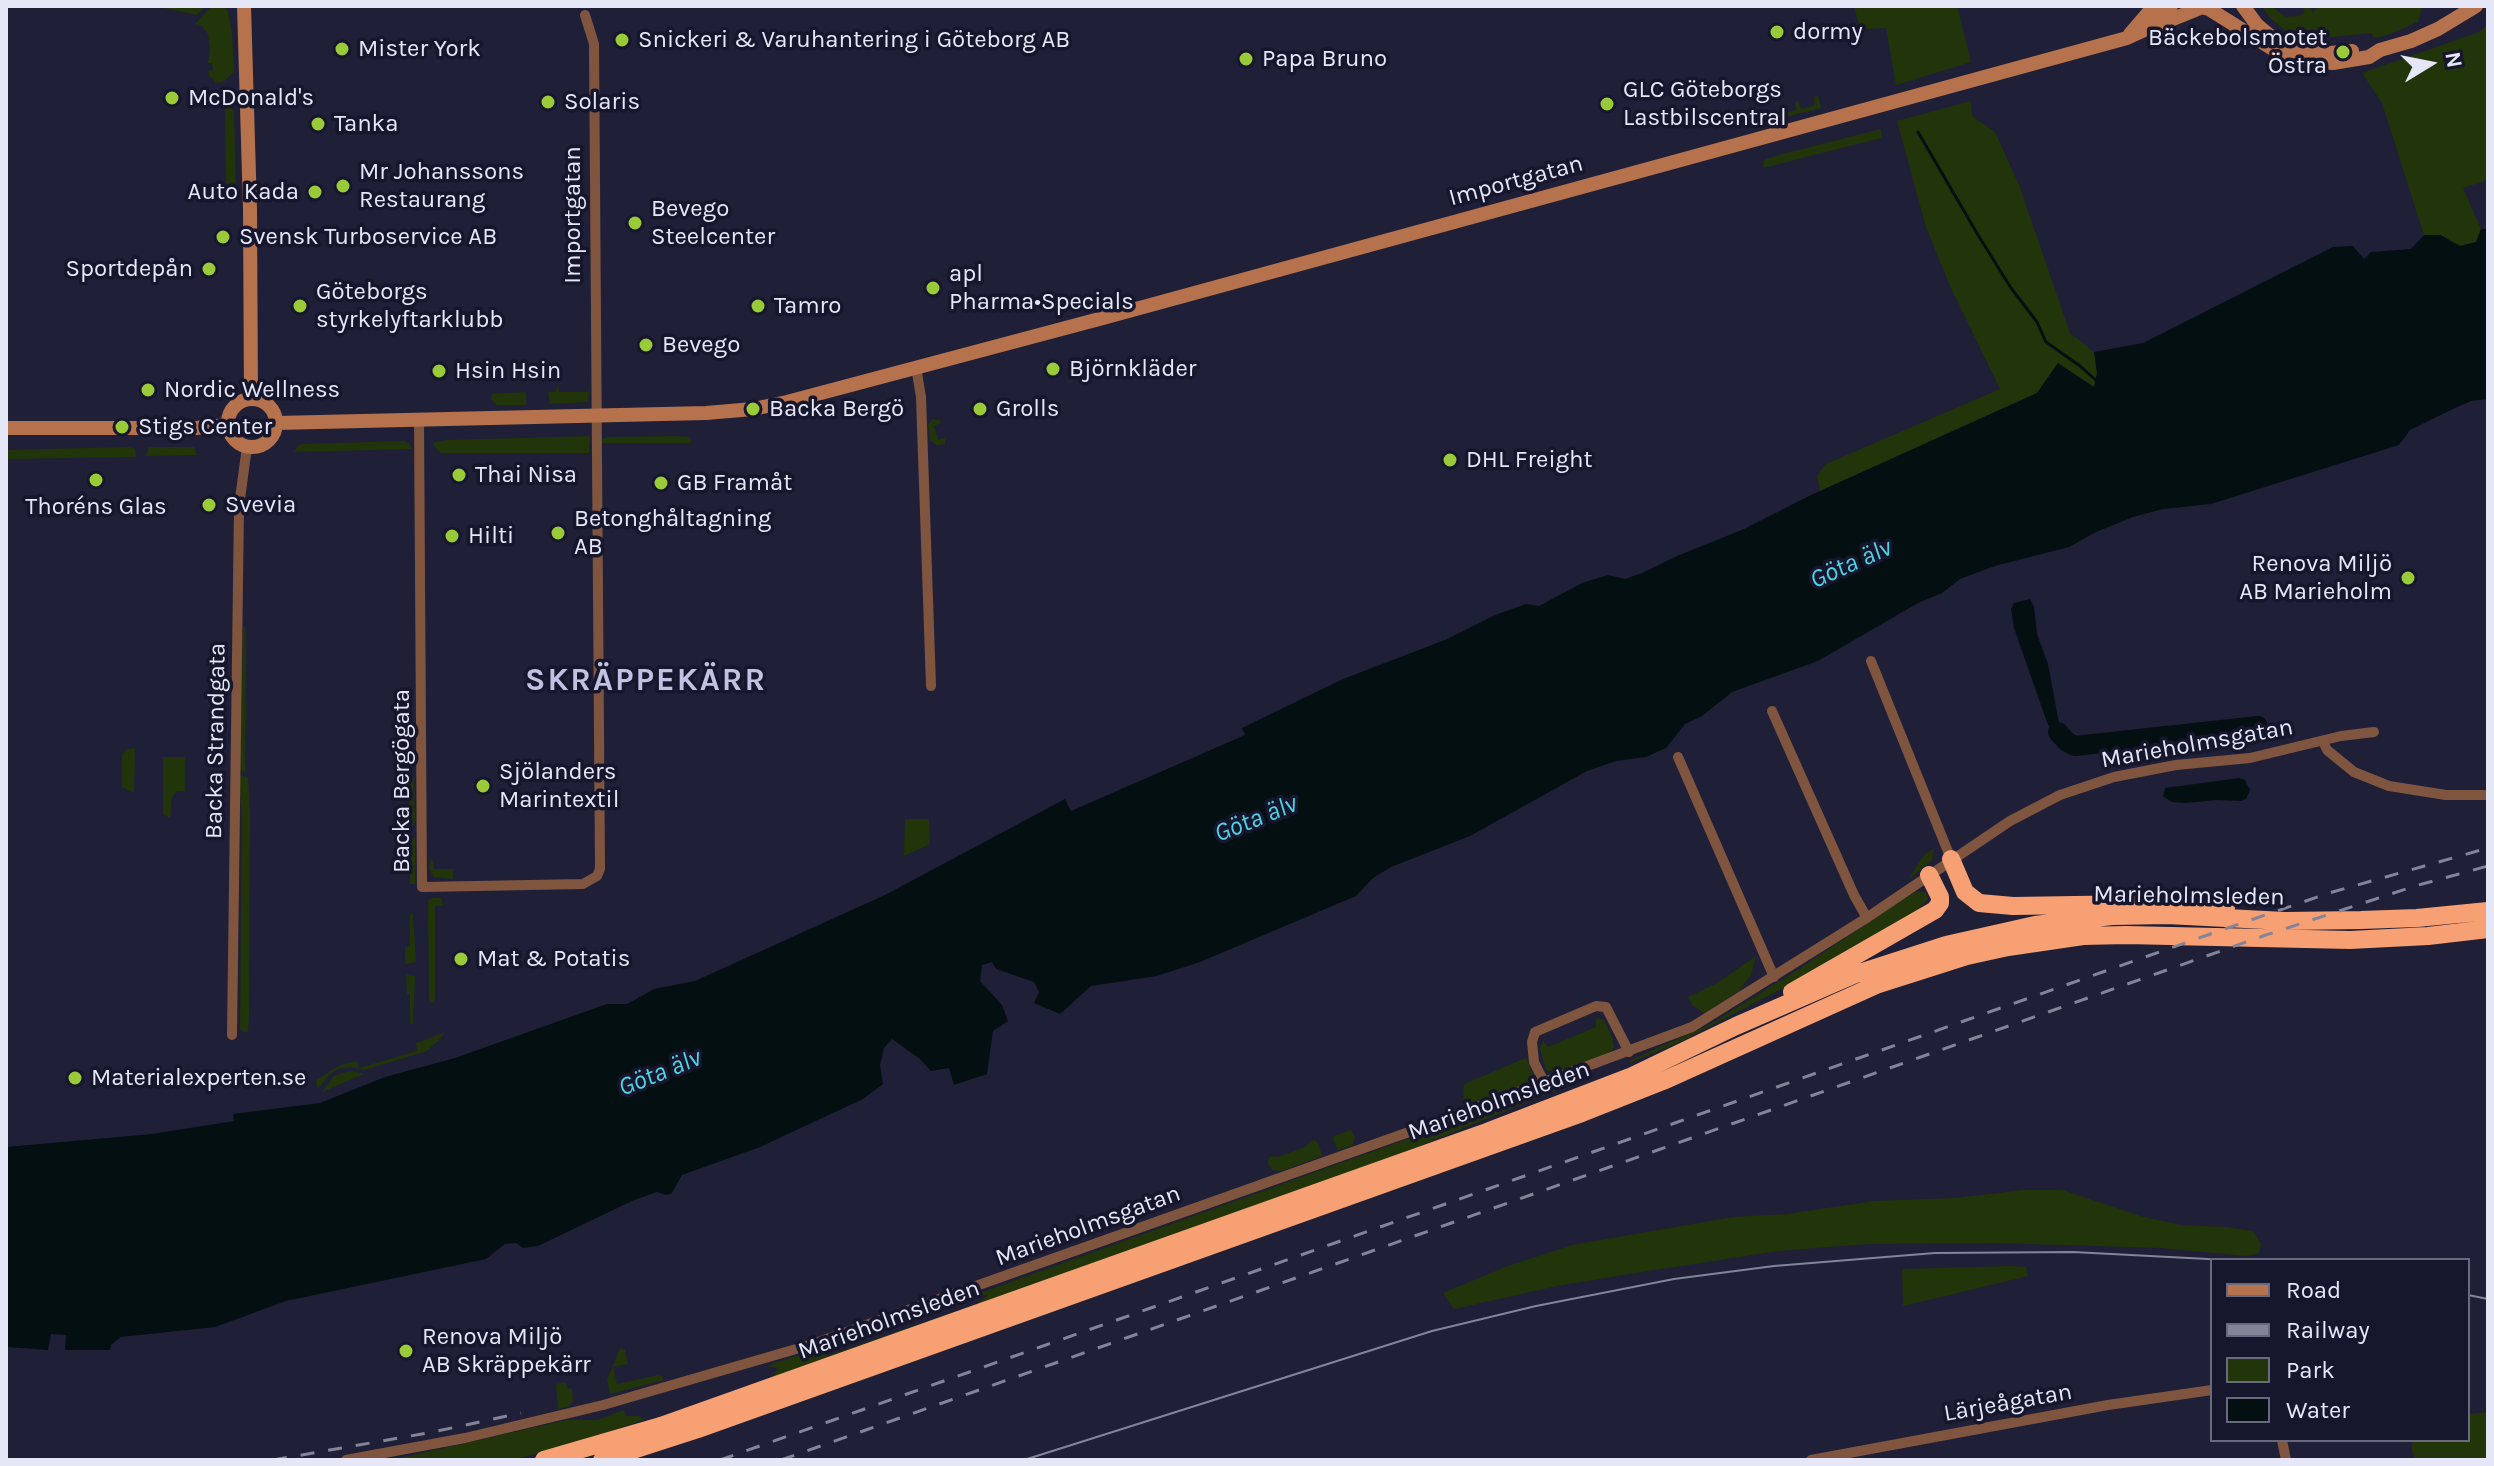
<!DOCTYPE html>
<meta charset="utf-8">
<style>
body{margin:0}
#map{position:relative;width:2494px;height:1466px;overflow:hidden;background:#1f2037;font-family:Karla,sans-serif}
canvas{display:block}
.frame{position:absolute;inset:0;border:8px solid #e5e6f6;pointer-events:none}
.legend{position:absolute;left:2210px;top:1258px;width:260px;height:184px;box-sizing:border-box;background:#16162d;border:2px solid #69697d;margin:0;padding:10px 14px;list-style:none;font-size:24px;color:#e5e6f6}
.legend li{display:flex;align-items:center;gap:16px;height:40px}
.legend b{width:40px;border:2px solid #69697d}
.north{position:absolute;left:2390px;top:24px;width:80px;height:80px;-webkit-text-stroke:6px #16162d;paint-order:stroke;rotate:80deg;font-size:22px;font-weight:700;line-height:32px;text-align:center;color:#e5e6f6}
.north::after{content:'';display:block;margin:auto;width:28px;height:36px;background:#e5e6f6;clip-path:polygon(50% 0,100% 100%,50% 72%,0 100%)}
</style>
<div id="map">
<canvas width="2494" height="1466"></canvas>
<div class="frame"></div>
<ul class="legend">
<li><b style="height:10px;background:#b6714d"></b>Road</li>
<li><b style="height:10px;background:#838498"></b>Railway</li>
<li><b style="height:22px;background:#22340a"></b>Park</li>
<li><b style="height:22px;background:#040f11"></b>Water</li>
</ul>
<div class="north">N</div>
</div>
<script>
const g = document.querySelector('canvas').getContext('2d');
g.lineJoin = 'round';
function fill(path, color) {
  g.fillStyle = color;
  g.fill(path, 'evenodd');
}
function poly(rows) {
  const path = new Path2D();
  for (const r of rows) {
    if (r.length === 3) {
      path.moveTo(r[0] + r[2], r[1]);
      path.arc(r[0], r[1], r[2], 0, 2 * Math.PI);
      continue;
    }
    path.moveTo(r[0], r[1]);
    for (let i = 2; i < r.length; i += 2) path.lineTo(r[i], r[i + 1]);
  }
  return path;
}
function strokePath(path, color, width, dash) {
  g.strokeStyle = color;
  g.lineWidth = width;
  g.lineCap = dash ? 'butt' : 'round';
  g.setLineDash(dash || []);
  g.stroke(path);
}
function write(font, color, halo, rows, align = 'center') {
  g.font = font + ' Karla,sans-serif';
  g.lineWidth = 7;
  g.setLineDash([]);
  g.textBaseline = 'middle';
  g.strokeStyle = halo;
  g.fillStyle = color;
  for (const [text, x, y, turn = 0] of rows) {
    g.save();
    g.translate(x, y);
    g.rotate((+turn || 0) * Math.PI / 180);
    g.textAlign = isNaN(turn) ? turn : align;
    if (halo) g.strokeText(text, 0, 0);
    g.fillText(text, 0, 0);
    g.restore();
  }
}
fill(poly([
 [155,6,205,6,197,15],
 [212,6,224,6,228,11,232,33,234,72,224,81,217,83,209,76,208,71,213,70,212,63,208,63,210,50,208,34,201,25,195,24],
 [1854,6,1957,6,1971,62,1896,85,1886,28,1860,29],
 [2262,6,2271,6,2286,17,2299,16,2305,12,2303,8,2306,6,2311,8,2313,13,2318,6,2422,6,2418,22,2385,36,2374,38,2371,33,2313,39,2286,31,2269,17],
 [2488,24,2488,180,2463,188,2481,229,2476,242,2460,246,2441,235,2424,235,2382,103,2362,73,2479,32],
 [1818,95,1821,108,1762,123,1757,116,1763,111,1766,118,1781,114,1779,107,1783,105,1785,113,1796,110,1795,102,1798,101,1801,109,1815,105,1814,97],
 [1971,101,1972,116,1995,132,2019,185,2070,333,2094,352,2097,373,2094,388,2058,363,2037,393,1820,491,1817,475,1826,464,2000,389,1950,286,1926,227,1897,121],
 [225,105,234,110,236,190,233,198,227,202,222,201,220,197,226,185],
 [1881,129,1882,138,1763,168,1764,160,1782,154],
 [558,381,559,392,588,392,590,384,588,402,550,404,548,392,556,392],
 [526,392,526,405,496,405,491,399,492,394],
 [932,419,940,420,941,423,934,426,938,440,945,438,945,444,936,445,930,440,928,425],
 [590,436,589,453,440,453,432,443,448,440],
 [678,436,690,437,691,443,602,443,602,439,608,437],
 [404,441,409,443,412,449,294,452,298,446,302,444],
 [130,447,135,449,136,457,6,459,6,450],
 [149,447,194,447,197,455,146,456],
 [243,626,246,628,245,773,240,769],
 [135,748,134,792,132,792,122,787,122,754,127,749],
 [163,757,185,757,185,791,177,791,172,797,170,818,163,814],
 [239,775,248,778,250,812,249,1015,248,1031,244,1033,240,1028,242,820],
 [410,778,414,778,415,822,411,826,405,826,404,818,405,808,409,807],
 [905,819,929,819,930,844,904,856],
 [404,837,415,838,415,884,410,884,410,854,405,853],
 [1934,848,1932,860,1908,880,1924,855],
 [430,860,433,861,434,869,453,869,453,879,434,877,429,869],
 [1920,891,1926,893,1928,899,1917,910,1793,983,1680,1042,1630,1063,1629,1061,1712,1023,1793,973,1911,894],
 [433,898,441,898,443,905,435,906,435,1000,432,1003,429,1000,428,900],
 [413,914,416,962,405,964,405,947,410,946,410,915],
 [1756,956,1751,975,1739,991,1704,1013,1693,1006,1688,997,1717,983],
 [406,975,415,976,413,1024,410,1024,410,994,407,994],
 [1596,1018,1604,1020,1612,1037,1614,1047,1611,1053,1559,1072,1546,1070,1540,1048,1543,1041,1548,1047,1596,1027],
 [443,1033,444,1035,427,1051,365,1070,351,1067,338,1069,330,1074,317,1090,316,1080,340,1065,357,1061,359,1068,417,1051,416,1043],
 [1526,1058,1533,1074,1530,1082,1463,1106,1464,1084],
 [350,1071,364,1074,322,1092,334,1076],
 [1577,1082,1380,1162,774,1378,773,1376,778,1368,766,1366,858,1335,826,1350,827,1356,977,1304,988,1295,977,1294,1552,1087],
 [1351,1130,1355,1137,1353,1145,1338,1150,1333,1140,1334,1136],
 [1314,1139,1319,1145,1322,1156,1281,1171,1272,1170,1267,1162,1270,1156,1278,1157,1305,1147],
 [2024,1190,2062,1190,2144,1217,2181,1225,2226,1227,2253,1231,2261,1244,2259,1253,2247,1256,2161,1248,1996,1243,1866,1244,1778,1251,1642,1272,1557,1286,1454,1309,1443,1293,1505,1267,1572,1245,1733,1217,1787,1214,1874,1201,1955,1198],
 [2011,1266,2026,1267,2028,1276,1903,1306,1902,1269],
 [620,1348,625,1350,628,1364,613,1367,617,1384,658,1375,662,1376,663,1380,610,1394,607,1380],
 [566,1382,567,1388,572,1389,573,1401,569,1406,558,1409,556,1384],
 [624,1410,625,1416,637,1416,646,1419,564,1447,511,1460,391,1460,567,1420,597,1420],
 [2488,1412,2488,1458,2416,1460,2412,1451,2412,1440,2468,1440,2468,1414]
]), '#22340a');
fill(poly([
 [2481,229,2488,229,2488,399,2471,401,2453,409,2410,430,2399,445,2211,504,2163,509,2133,517,2096,532,2069,547,1995,566,1960,579,1942,593,1918,603,1818,661,1732,692,1702,716,1685,724,1666,748,1646,757,1616,761,1587,771,1470,836,1391,867,1373,878,1356,896,1200,962,1157,976,1091,986,1060,1014,1034,1003,1039,992,1034,982,996,969,992,962,982,965,980,981,1002,1005,1008,1021,993,1031,987,1074,954,1085,949,1068,931,1071,920,1059,892,1039,884,1048,880,1065,883,1084,863,1099,760,1147,682,1175,672,1193,666,1195,657,1192,634,1200,538,1246,523,1248,516,1243,505,1244,486,1259,286,1301,215,1327,121,1337,111,1345,110,1350,65,1350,66,1335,51,1334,48,1350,7,1347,6,1147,152,1134,234,1121,233,1114,320,1103,385,1077,455,1058,607,1004,627,1004,654,989,695,981,885,895,1065,799,1071,811,1245,735,1242,728,1343,679,1445,640,1495,615,1526,604,1539,606,1582,583,1608,575,1625,579,1642,573,1677,556,1744,529,1809,496,2037,393,2058,363,2094,387,2097,373,2094,352,2143,343,2333,247,2353,246,2364,259,2371,252,2411,249,2424,235,2440,235,2460,246,2476,242],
 [2030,599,2034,607,2037,634,2048,664,2059,723,2058,732,2048,725,2014,628,2011,609,2014,603],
 [2240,778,2245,780,2250,790,2246,799,2241,801,2217,800,2186,803,2172,802,2163,796,2165,788]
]), '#040f11');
strokePath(poly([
 [1918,132,1978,235,2011,288,2037,322,2046,342,2080,366,2098,382]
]), '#040f11', 3);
strokePath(poly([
 [2058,732,2067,742,2075,746,2258,726]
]), '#040f11', 20);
strokePath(poly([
 [916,367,921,397,931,686],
 [419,420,422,887,583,884,597,876,600,869,594,44,585,15],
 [1871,661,1951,859],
 [1772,711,1854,895,1867,918],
 [2323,741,2327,750,2354,772,2389,786,2446,795,2488,795],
 [1678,757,1774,977],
 [232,1035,239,506,247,447],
 [1545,1084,1534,1062,1532,1042,1535,1032,1596,1006,1606,1007,1629,1052],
 [2282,1440,2286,1460],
 [346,1460,465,1438,603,1405,810,1345,1437,1122,1692,1027,1865,919,2010,821,2060,795,2114,777,2176,765,2250,758,2341,736,2374,732],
 [1811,1460,2108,1405,2212,1390]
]), '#80553f', 10);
strokePath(poly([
 [244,6,250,209,251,399],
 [2195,6,2209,9,2273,49,2308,61,2333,63,2369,57,2380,50,2411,41,2438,29,2476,6],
 [2243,6,2257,25,2269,35,2285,43,2311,51,2330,53,2352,51],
 [2154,31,2168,21,2200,8],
 [2130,34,2154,6],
 [252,423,24],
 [276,423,706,413,753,409,787,402,1103,318,2127,38,2149,28,2171,6],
 [6,428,196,428,228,425]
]), '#b6714d', 14);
strokePath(poly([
 [1951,859,1965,892,1979,903,2013,906,2201,903,2226,908],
 [1792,992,1935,910,1940,903,1940,897,1929,875],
 [544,1460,661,1426,1487,1132,1630,1077,1736,1026,1853,975,1946,945,2035,925,2112,916,2167,915,2285,921,2361,920,2417,918,2488,911],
 [602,1460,698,1429,1582,1113,1663,1081,1876,985,1967,956,2008,947,2083,936,2126,935,2350,940,2428,936,2488,929]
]), '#f6a074', 18);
strokePath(poly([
 [2468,1295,2488,1299],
 [1024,1460,1432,1331,1536,1306,1674,1279,1774,1266,1935,1253,2073,1252,2227,1260]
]), '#838498', 2);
strokePath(poly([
 [273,1460,433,1432,521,1413],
 [720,1460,2216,932,2329,893,2488,848],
 [781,1460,2263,936,2415,886,2488,866]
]), '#838498', 3, [14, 14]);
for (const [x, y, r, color] of [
 [1777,32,8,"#98cb37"],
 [622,40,8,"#98cb37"],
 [342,49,8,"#98cb37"],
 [2343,52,8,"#98cb37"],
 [1246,59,8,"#98cb37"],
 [172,98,8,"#98cb37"],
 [548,102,8,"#98cb37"],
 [1607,104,8,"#98cb37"],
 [318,124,8,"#98cb37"],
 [343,186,8,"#98cb37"],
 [315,192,8,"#98cb37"],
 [635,223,8,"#98cb37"],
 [223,237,8,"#98cb37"],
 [209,269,8,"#98cb37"],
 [933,288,8,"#98cb37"],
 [300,306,8,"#98cb37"],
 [758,306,8,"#98cb37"],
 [646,345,8,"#98cb37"],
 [1053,369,8,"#98cb37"],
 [439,371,8,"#98cb37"],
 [148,390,8,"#98cb37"],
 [753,409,8,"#98cb37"],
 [980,409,8,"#98cb37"],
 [122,427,8,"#98cb37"],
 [1450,460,8,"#98cb37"],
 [459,475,8,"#98cb37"],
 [96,480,8,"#98cb37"],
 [661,483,8,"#98cb37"],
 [209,505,8,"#98cb37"],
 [558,533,8,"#98cb37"],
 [452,536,8,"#98cb37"],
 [2408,578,8,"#98cb37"],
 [483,786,8,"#98cb37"],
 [461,959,8,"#98cb37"],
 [75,1078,8,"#98cb37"],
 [406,1351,8,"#98cb37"]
]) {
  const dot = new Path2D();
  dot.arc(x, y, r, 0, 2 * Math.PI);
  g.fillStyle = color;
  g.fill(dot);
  strokePath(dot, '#16162d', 3);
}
write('24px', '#e5e6f6', '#16162d', [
 ["dormy",1793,32],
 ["Bäckebolsmotet",2327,38,"right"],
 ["Östra",2327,66,"right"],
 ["Snickeri & Varuhantering i Göteborg AB",638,40],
 ["Mister York",358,49],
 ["Papa Bruno",1262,59],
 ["GLC Göteborgs",1623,90],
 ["Lastbilscentral",1623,118],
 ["McDonald's",188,98],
 ["Solaris",564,102],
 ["Tanka",334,124],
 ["Mr Johanssons",359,172],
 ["Restaurang",359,200],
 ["Auto Kada",299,192,"right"],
 ["Bevego",651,209],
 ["Steelcenter",651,237],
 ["Svensk Turboservice AB",239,237],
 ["Sportdepån",193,269,"right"],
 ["apl",949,274],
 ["Pharma•Specials",949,302],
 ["Göteborgs",316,292],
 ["styrkelyftarklubb",316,320],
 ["Tamro",774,306],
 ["Bevego",662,345],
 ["Björnkläder",1069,369],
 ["Hsin Hsin",455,371],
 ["Nordic Wellness",164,390],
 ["Backa Bergö",769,409],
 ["Grolls",996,409],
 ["Stigs Center",138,427],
 ["DHL Freight",1466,460],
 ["Thai Nisa",475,475],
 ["GB Framåt",677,483],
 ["Svevia",225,505],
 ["Thoréns Glas",96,507,"center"],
 ["Betonghåltagning",574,519],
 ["AB",574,547],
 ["Hilti",468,536],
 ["Renova Miljö",2392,564,"right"],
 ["AB Marieholm",2392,592,"right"],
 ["Sjölanders",499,772],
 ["Marintextil",499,800],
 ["Mat & Potatis",477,959],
 ["Materialexperten.se",91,1078],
 ["Renova Miljö",422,1337],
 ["AB Skräppekärr",422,1365]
], 'left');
write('24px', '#e5e6f6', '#16162d', [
 ["Importgatan",1516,181,-15],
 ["Importgatan",573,215,-90],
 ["Backa Strandgata",216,741,-89],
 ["Marieholmsgatan",2197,744,-10],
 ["Backa Bergögata",402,781,-90],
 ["Marieholmsleden",2189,896,1],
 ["Marieholmsleden",1499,1101,-20],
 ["Marieholmsgatan",1088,1226,-20],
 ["Marieholmsleden",889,1320,-20],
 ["Lärjeågatan",2008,1403,-10]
]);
write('italic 26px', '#4bd5e5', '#16162d', [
 ["Göta älv",1851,564,-24],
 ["Göta älv",1256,819,-22],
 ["Göta älv",660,1073,-22]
]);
g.letterSpacing = '2px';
write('bold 32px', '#c0c2e1', '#16162d', [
 ["SKRÄPPEKÄRR",646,681]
]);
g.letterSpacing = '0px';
</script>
